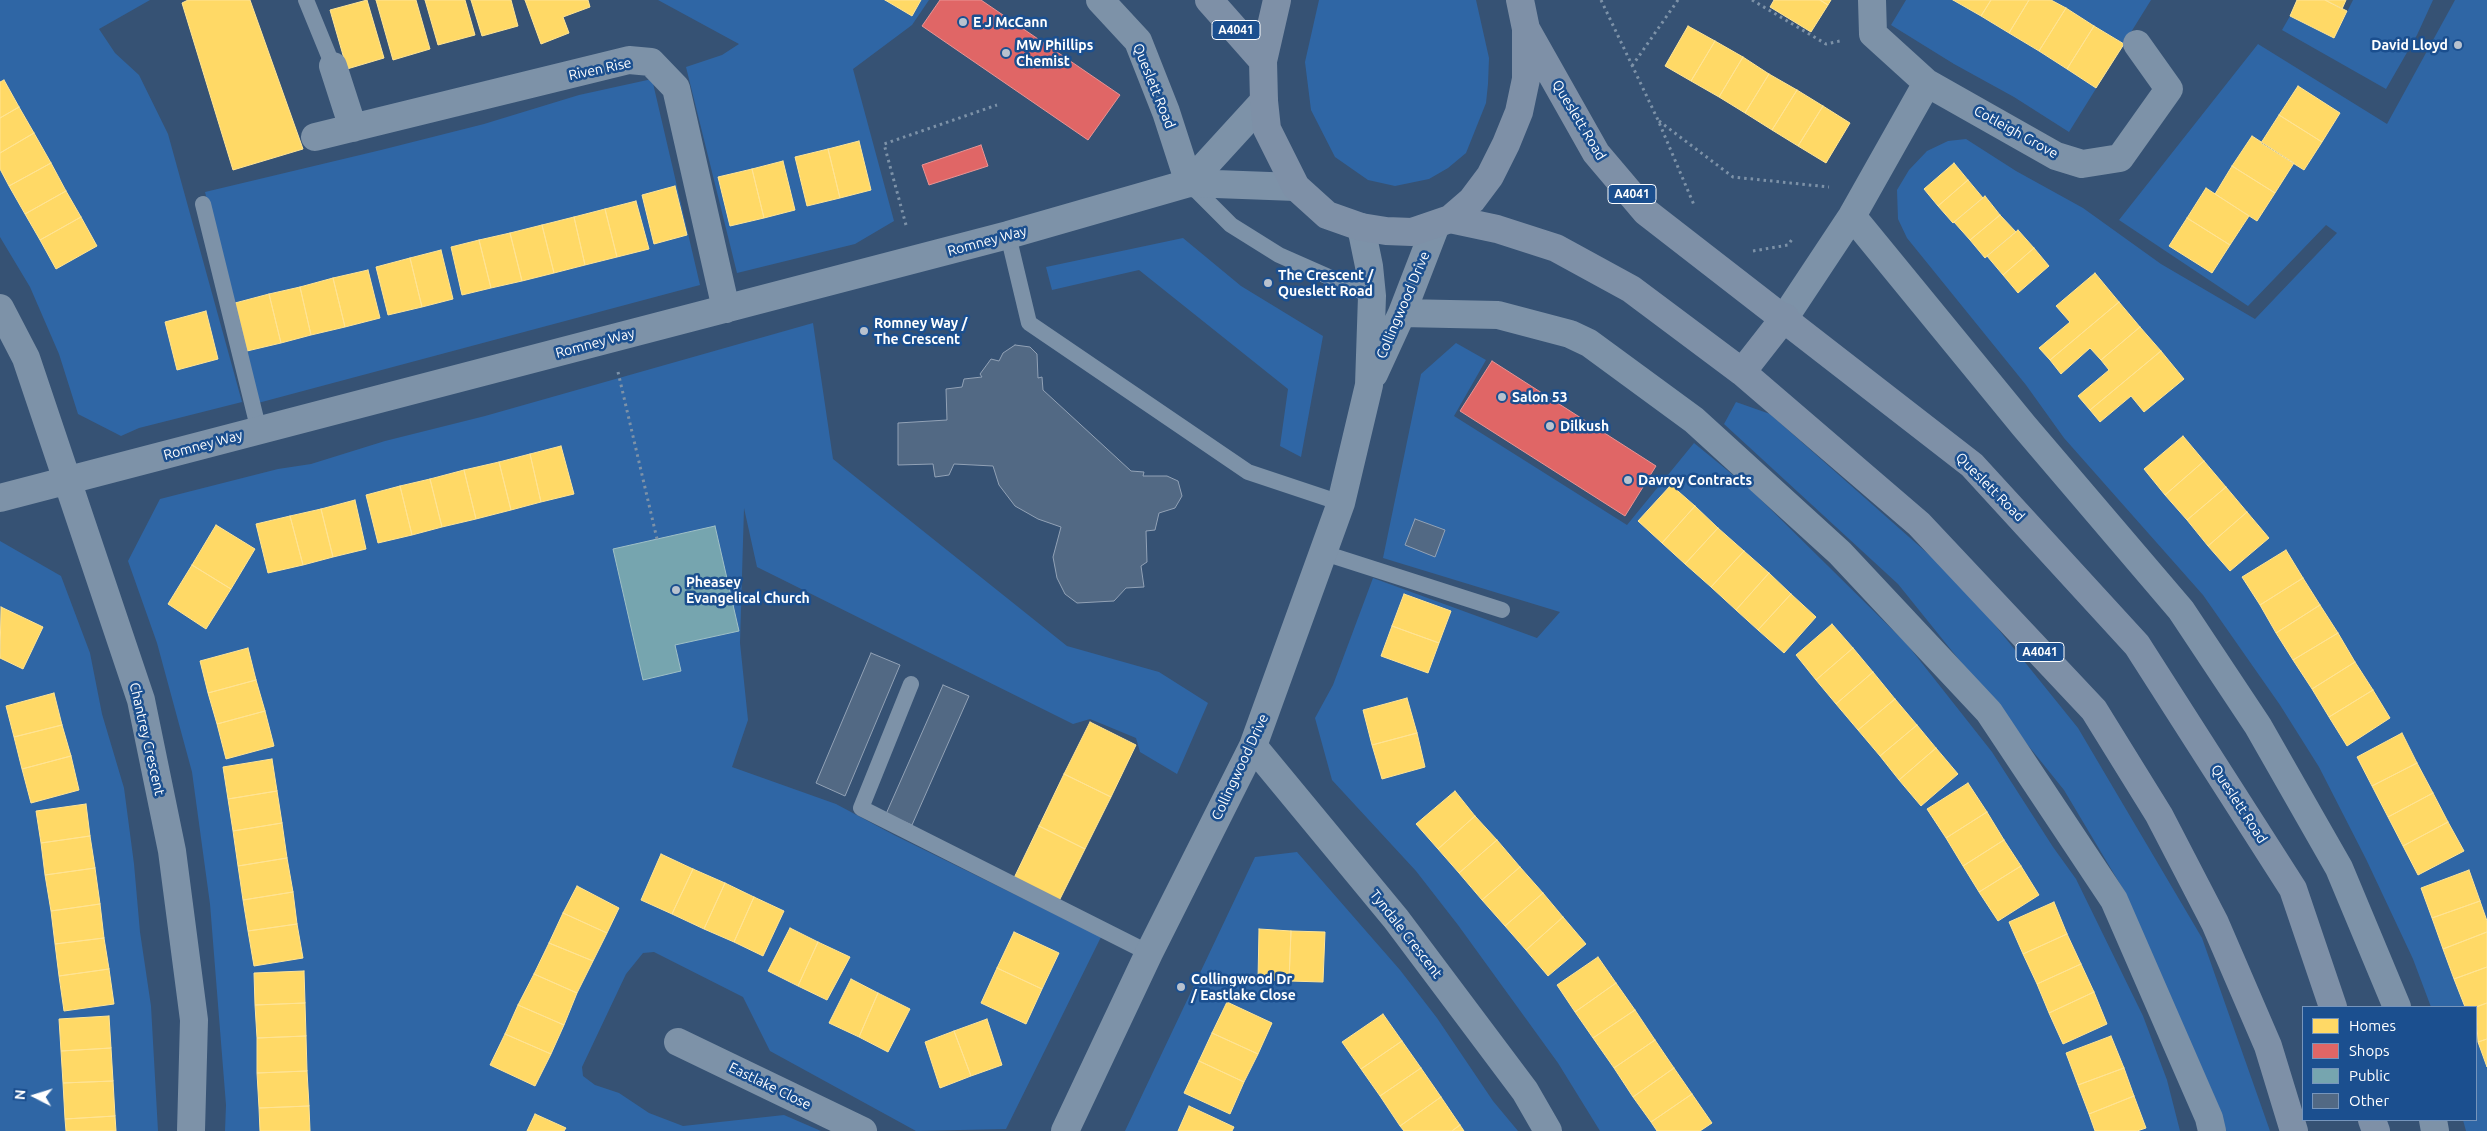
<!DOCTYPE html>
<style>
body{margin:0}
#map{position:relative;width:2487px;height:1131px;overflow:hidden;background:#365274;font-family:Ubuntu,sans-serif}
canvas{display:block}
.legend{position:absolute;left:2302px;top:1006px;width:175px;height:115px;box-sizing:border-box;background:#1b4f8f;border:1px solid #7695bc;margin:0;padding:6px 9px;list-style:none;font-size:15px;color:#fff}
.legend li{display:flex;align-items:center;gap:10px;height:25px}
.legend b{width:25px;border:1px solid #7695bc}
.north{position:absolute;left:10px;top:1071px;width:50px;height:50px;-webkit-text-stroke:4px #1b4f8f;paint-order:stroke;rotate:275deg;font-size:14px;font-weight:700;line-height:20px;text-align:center;color:#fff}
.north::after{content:'';display:block;margin:auto;width:18px;height:22px;background:#fff;clip-path:polygon(50% 0,100% 100%,50% 72%,0 100%)}
</style>
<div id="map">
<canvas width="2487" height="1131"></canvas>
<ul class="legend">
<li><b style="height:14px;background:#ffd966"></b>Homes</li>
<li><b style="height:14px;background:#e06666"></b>Shops</li>
<li><b style="height:14px;background:#76a5af"></b>Public</li>
<li><b style="height:14px;background:#526984"></b>Other</li>
</ul>
<div class="north">N</div>
</div>
<script>
const g = document.querySelector('canvas').getContext('2d');
g.lineJoin = 'round';
function fill(path, color) {
  g.fillStyle = color;
  g.fill(path, 'evenodd');
}
function poly(rows) {
  const path = new Path2D();
  for (const r of rows) {
    path.moveTo(r[0], r[1]);
    for (let i = 2; i < r.length; i += 2) path.lineTo(r[i], r[i + 1]);
  }
  return path;
}
function strokePath(path, color, width, dash) {
  g.strokeStyle = color;
  g.lineWidth = width;
  g.lineCap = dash ? 'butt' : 'round';
  g.setLineDash(dash || []);
  g.stroke(path);
}
function write(font, color, halo, rows, align = 'center') {
  g.font = font + ' Ubuntu,sans-serif';
  g.lineWidth = 5;
  g.setLineDash([]);
  g.textBaseline = 'middle';
  g.strokeStyle = halo;
  g.fillStyle = color;
  for (const [text, x, y, turn = 0] of rows) {
    g.save();
    g.translate(x, y);
    g.rotate((+turn || 0) * Math.PI / 180);
    g.textAlign = isNaN(turn) ? turn : align;
    if (halo) g.strokeText(text, 0, 0);
    g.fillText(text, 0, 0);
    g.restore();
  }
}
fill(poly([
 [0,0,150,0,99,29,115,53,139,75,168,134,242,402,139,428,121,436,78,414,59,354,30,287,0,237],
 [658,0,929,0,912,25,853,69,894,221,855,244,737,273,686,67,722,55,739,44],
 [1319,0,1476,0,1489,58,1488,84,1486,103,1466,153,1448,168,1429,179,1395,186,1368,180,1335,157,1311,110,1305,62],
 [1906,0,2151,0,2069,132,2014,97,1954,64,1891,25],
 [2353,0,2433,0,2417,35,2386,89,2282,30,2290,16,2334,38],
 [2455,0,2487,0,2487,1131,2466,1131,2463,1120,2476,1120,2476,1007,2431,1007,2413,959,2366,859,2319,767,2280,705,2203,595,2064,438,2026,385,1907,238,1898,219,1897,190,1909,170,1927,151,1948,141,1966,139,2016,171,2083,208,2161,264,2255,319,2337,233,2326,225,2248,306,2119,220,2258,44,2387,124],
 [652,79,700,285,258,403,205,192,381,150,484,124,579,95],
 [1183,238,1241,286,1323,336,1301,457,1280,446,1288,389,1139,270,1052,290,1046,267],
 [813,323,833,459,1067,646,1159,672,1208,703,1177,774,1140,752,1136,738,1090,719,1073,724,757,567,744,508,740,643,748,720,732,767,836,804,894,835,1101,937,1006,1129,916,1131,770,1051,743,997,654,952,643,953,626,974,582,1067,583,1076,595,1085,619,1093,649,1113,683,1126,784,1115,821,1131,225,1131,226,1105,210,904,192,772,157,643,128,561,160,499,278,469,311,464,385,441,485,416],
 [1456,343,1486,360,1454,416,1627,525,1694,443,1749,488,1906,643,1992,752,2053,847,2076,879,2143,1016,2167,1080,2180,1131,1600,1131,1558,1063,1458,925,1416,871,1332,780,1315,718,1333,685,1373,578,1537,638,1560,612,1383,558,1421,374],
 [1736,402,1770,414,1961,583,2078,728,2202,938,2270,1131,2225,1131,2217,1103,2123,889,2064,790,1898,584,1724,424],
 [0,541,61,576,90,653,102,714,124,788,134,864,140,932,151,1006,158,1131,0,1131],
 [1297,852,1400,970,1437,1018,1493,1101,1518,1131,1125,1131,1255,857]
]), '#2f66a5');
const homes = poly([
 [188,0,250,0,303,149,233,170,182,3,188,0],
 [367,0,384,58,347,69,330,10,367,0],
 [376,0,416,0,430,49,393,60,376,0],
 [425,0,465,0,475,35,438,45,425,0],
 [471,0,511,0,518,26,482,36,471,0],
 [525,0,588,0,590,7,563,17,569,33,541,44,525,0],
 [885,0,921,0,912,16,885,0],
 [1774,0,1820,0,1828,5,1811,32,1770,7,1774,0],
 [1820,0,1831,0,1828,5,1820,0],
 [1953,0,1991,0,1981,16,1953,0],
 [1991,0,2029,0,2009,33,1981,16,1991,0],
 [2029,0,2051,0,2066,8,2039,51,2009,33,2029,0],
 [2297,0,2325,0,2347,11,2334,38,2290,16,2297,0],
 [2325,0,2346,0,2342,9,2325,0],
 [2066,8,2094,26,2067,69,2039,51,2066,8],
 [1688,26,1715,41,1691,81,1665,66,1688,26],
 [2094,26,2124,44,2096,88,2067,69,2094,26],
 [1715,41,1743,57,1719,97,1691,81,1715,41],
 [1743,57,1769,74,1745,113,1719,97,1743,57],
 [1769,74,1797,90,1772,130,1745,113,1769,74],
 [4,80,19,107,0,118,0,82,4,80],
 [2298,86,2340,113,2322,142,2279,115,2298,86],
 [1797,90,1823,106,1798,146,1772,130,1797,90],
 [1823,106,1850,123,1826,163,1798,146,1823,106],
 [19,107,34,133,0,153,0,118,19,107],
 [2279,115,2322,142,2304,170,2261,143,2279,115],
 [34,133,51,163,9,186,0,169,0,153,34,133],
 [2252,136,2294,163,2275,193,2232,166,2252,136],
 [859,141,871,190,840,198,828,149,859,141],
 [828,149,840,198,807,206,795,157,828,149],
 [783,161,795,210,764,218,752,169,783,161],
 [51,163,66,191,25,214,9,186,51,163],
 [1954,163,1968,180,1938,206,1924,189,1954,163],
 [2232,166,2275,193,2257,221,2215,194,2232,166],
 [752,169,764,218,730,226,718,177,752,169],
 [1968,180,1983,198,1953,223,1938,206,1968,180],
 [675,186,687,235,654,244,642,195,675,186],
 [2206,188,2249,216,2230,245,2187,218,2206,188],
 [66,191,81,217,40,240,25,214,66,191],
 [1985,196,2000,215,1970,240,1954,222,1985,196],
 [636,201,649,249,617,257,605,209,636,201],
 [605,209,617,257,585,265,574,217,605,209],
 [2000,215,2016,232,1985,258,1970,240,2000,215],
 [81,217,97,246,56,269,40,240,81,217],
 [574,217,585,265,554,273,542,225,574,217],
 [2187,218,2230,245,2212,273,2169,246,2187,218],
 [542,225,554,273,522,281,510,233,542,225],
 [2018,230,2034,248,2003,275,1987,256,2018,230],
 [510,233,522,281,491,288,479,240,510,233],
 [479,240,491,288,462,295,451,247,479,240],
 [2034,248,2049,266,2018,293,2003,275,2034,248],
 [441,250,453,299,422,307,410,258,441,250],
 [410,258,422,307,388,315,376,267,410,258],
 [368,270,380,318,345,327,333,278,368,270],
 [2095,273,2119,302,2050,360,2039,348,2070,322,2056,306,2095,273],
 [333,278,345,327,311,335,300,287,333,278],
 [300,287,311,335,281,343,269,294,300,287],
 [269,294,281,343,247,351,235,303,269,294],
 [2119,302,2140,327,2101,360,2090,348,2061,374,2050,360,2119,302],
 [206,311,218,359,177,370,165,322,206,311],
 [2140,327,2161,351,2090,410,2078,396,2109,370,2101,360,2140,327],
 [2161,351,2184,379,2144,412,2131,396,2100,422,2090,410,2161,351],
 [2183,436,2204,461,2165,495,2144,469,2183,436],
 [561,446,574,494,541,502,530,454,561,446],
 [530,454,541,502,511,510,499,462,530,454],
 [2204,461,2226,487,2187,520,2165,495,2204,461],
 [499,462,511,510,476,519,464,470,499,462],
 [464,470,476,519,442,527,430,479,464,470],
 [430,479,442,527,412,535,400,486,430,479],
 [1671,485,1695,506,1662,543,1638,521,1671,485],
 [400,486,412,535,378,543,366,495,400,486],
 [2226,487,2247,512,2208,546,2187,520,2226,487],
 [355,500,366,549,333,557,321,509,355,500],
 [1695,506,1718,528,1685,564,1662,543,1695,506],
 [321,509,333,557,303,565,290,516,321,509],
 [2247,512,2269,538,2230,571,2208,546,2247,512],
 [290,516,303,565,268,573,256,524,290,516],
 [216,525,255,549,231,589,192,565,216,525],
 [1718,528,1744,551,1711,587,1685,564,1718,528],
 [2286,550,2303,578,2260,605,2242,577,2286,550],
 [1744,551,1769,573,1736,610,1711,587,1744,551],
 [192,565,231,589,206,629,168,604,192,565],
 [1769,573,1791,594,1758,630,1736,610,1769,573],
 [2303,578,2320,605,2276,633,2260,605,2303,578],
 [1404,594,1451,611,1439,643,1392,626,1404,594],
 [1791,594,1816,617,1784,653,1758,630,1791,594],
 [2320,605,2338,633,2293,660,2276,633,2320,605],
 [1,607,43,627,23,669,0,658,1,607],
 [1832,624,1853,648,1816,680,1796,655,1832,624],
 [1392,626,1439,643,1428,673,1381,656,1392,626],
 [2338,633,2355,662,2312,689,2293,660,2338,633],
 [248,648,256,680,208,693,200,661,248,648],
 [1853,648,1873,672,1836,704,1816,680,1853,648],
 [2355,662,2373,690,2329,717,2312,689,2355,662],
 [1873,672,1895,699,1858,730,1836,704,1873,672],
 [256,680,265,711,217,724,208,693,256,680],
 [2373,690,2390,718,2347,746,2329,717,2373,690],
 [54,693,62,725,14,737,6,706,54,693],
 [1407,698,1417,733,1372,745,1363,710,1407,698],
 [1895,699,1917,725,1880,756,1858,730,1895,699],
 [265,711,274,746,226,759,217,724,265,711],
 [1090,722,1136,745,1111,797,1064,774,1090,722],
 [62,725,71,756,22,769,14,737,62,725],
 [1917,725,1936,748,1899,780,1880,756,1917,725],
 [1417,733,1425,767,1382,779,1372,745,1417,733],
 [2402,733,2417,763,2372,786,2357,757,2402,733],
 [1936,748,1958,774,1921,806,1899,780,1936,748],
 [71,756,79,790,31,803,22,769,71,756],
 [272,759,277,791,228,799,223,767,272,759],
 [2417,763,2433,793,2388,817,2372,786,2417,763],
 [1064,774,1111,797,1085,849,1039,826,1064,774],
 [1968,783,1987,812,1946,838,1927,809,1968,783],
 [277,791,282,823,233,831,228,799,277,791],
 [1455,791,1475,816,1438,849,1416,824,1455,791],
 [2433,793,2448,822,2403,846,2388,817,2433,793],
 [86,804,90,836,41,843,36,811,86,804],
 [1987,812,2004,840,1963,866,1946,838,1987,812],
 [1475,816,1497,840,1459,873,1438,849,1475,816],
 [2448,822,2464,851,2418,875,2403,846,2448,822],
 [282,823,287,858,238,866,233,831,282,823],
 [1039,826,1085,849,1059,901,1014,878,1039,826],
 [90,836,95,868,45,875,41,843,90,836],
 [1497,840,1520,867,1482,900,1459,873,1497,840],
 [2004,840,2021,866,1979,892,1963,866,2004,840],
 [661,854,693,869,672,914,641,900,661,854],
 [287,858,293,892,243,900,238,866,287,858],
 [2021,866,2039,895,1998,921,1979,892,2021,866],
 [1520,867,1543,893,1505,926,1482,900,1520,867],
 [95,868,100,904,51,911,45,875,95,868],
 [693,869,725,883,704,929,672,914,693,869],
 [2469,870,2480,901,2432,918,2421,888,2469,870],
 [725,883,754,897,734,942,704,929,725,883],
 [577,886,619,908,607,933,563,913,577,886],
 [293,892,297,924,248,931,243,900,293,892],
 [1543,893,1563,917,1526,950,1505,926,1543,893],
 [754,897,784,911,763,956,734,942,754,897],
 [2480,901,2487,921,2487,932,2443,949,2432,918,2480,901],
 [2054,902,2067,934,2023,954,2009,922,2054,902],
 [100,904,104,938,55,944,51,911,100,904],
 [563,913,607,933,593,961,549,943,563,913],
 [1563,917,1586,944,1548,976,1526,950,1563,917],
 [297,924,303,958,254,966,248,931,297,924],
 [790,928,818,942,798,986,768,971,790,928],
 [1259,929,1291,931,1289,981,1258,980,1259,929],
 [1291,931,1325,932,1323,982,1289,981,1291,931],
 [1014,932,1059,953,1042,989,997,968,1014,932],
 [2487,932,2487,967,2454,979,2443,949,2487,932],
 [2067,934,2081,964,2037,984,2023,954,2067,934],
 [104,938,109,969,59,976,55,944,104,938],
 [818,942,850,957,827,1000,798,986,818,942],
 [549,943,593,961,577,993,534,974,549,943],
 [1598,957,1616,983,1575,1012,1557,985,1598,957],
 [2081,964,2094,992,2049,1013,2037,984,2081,964],
 [2487,967,2487,1003,2476,1007,2465,1007,2454,979,2487,967],
 [997,968,1042,989,1026,1024,981,1003,997,968],
 [109,969,114,1004,64,1011,59,976,109,969],
 [304,971,305,1003,255,1005,254,973,304,971],
 [534,974,577,993,564,1025,518,1005,534,974],
 [851,979,878,993,859,1037,829,1023,851,979],
 [1616,983,1635,1010,1593,1038,1575,1012,1616,983],
 [2094,992,2107,1024,2063,1044,2049,1013,2094,992],
 [878,993,910,1009,888,1052,859,1037,878,993],
 [1227,1002,1272,1023,1258,1054,1212,1033,1227,1002],
 [305,1003,306,1036,257,1038,255,1005,305,1003],
 [2487,1003,2487,1039,2478,1042,2476,1007,2487,1003],
 [518,1005,564,1025,551,1054,505,1034,518,1005],
 [1635,1010,1655,1040,1614,1068,1593,1038,1635,1010],
 [1383,1014,1402,1041,1361,1069,1342,1042,1383,1014],
 [109,1016,111,1048,61,1051,59,1019,109,1016],
 [987,1019,1002,1065,971,1076,954,1031,987,1019],
 [954,1031,971,1076,940,1088,925,1042,954,1031],
 [1212,1033,1258,1054,1244,1082,1199,1061,1212,1033],
 [505,1034,551,1054,535,1086,490,1065,505,1034],
 [306,1036,307,1071,257,1073,257,1038,306,1036],
 [2111,1036,2124,1068,2078,1085,2066,1053,2111,1036],
 [2487,1039,2487,1067,2478,1042,2487,1039],
 [1655,1040,1674,1068,1633,1097,1614,1068,1655,1040],
 [1402,1041,1421,1068,1380,1096,1361,1069,1402,1041],
 [111,1048,113,1081,63,1083,61,1051,111,1048],
 [1199,1061,1244,1082,1230,1114,1184,1093,1199,1061],
 [1421,1068,1441,1097,1400,1126,1380,1096,1421,1068],
 [1674,1068,1692,1094,1651,1122,1633,1097,1674,1068],
 [2124,1068,2134,1096,2089,1114,2078,1085,2124,1068],
 [307,1071,309,1106,259,1108,257,1073,307,1071],
 [113,1081,115,1116,65,1119,63,1083,113,1081],
 [1692,1094,1712,1123,1700,1131,1657,1131,1651,1122,1692,1094],
 [2134,1096,2146,1128,2137,1131,2095,1131,2089,1114,2134,1096],
 [1441,1097,1460,1125,1452,1131,1404,1131,1400,1126,1441,1097],
 [309,1106,310,1131,260,1131,259,1108,309,1106],
 [1189,1106,1234,1127,1232,1131,1178,1131,1189,1106],
 [535,1114,566,1128,564,1131,527,1131,535,1114],
 [115,1116,116,1131,66,1131,65,1119,115,1116],
 [1460,1125,1464,1131,1452,1131,1460,1125]
]);
fill(homes, '#ffd966');
strokePath(homes, '#ffe494', 1);
const shops = poly([
 [940,0,981,0,1120,95,1088,140,922,26,940,0],
 [981,145,988,166,929,185,922,165,981,145],
 [1492,361,1656,466,1625,516,1460,411,1492,361]
]);
fill(shops, '#e06666');
strokePath(shops, '#e99494', 1);
const public = poly([
 [715,526,739,631,675,645,681,671,643,680,613,549,715,526]
]);
fill(public, '#76a5af');
strokePath(public, '#9fc0c7', 1);
const building = poly([
 [1015,345,1030,347,1037,354,1038,378,1042,377,1043,390,1131,471,1144,472,1143,476,1167,476,1178,481,1182,496,1175,508,1159,513,1155,530,1146,531,1147,562,1141,566,1144,587,1126,588,1114,601,1077,603,1065,594,1057,578,1053,557,1061,527,1038,519,1015,506,999,485,993,466,954,464,949,475,935,477,933,464,898,465,898,423,947,420,946,389,962,387,964,379,982,377,980,374,991,359,999,361,1003,353,1015,345],
 [1415,519,1445,530,1435,557,1405,545,1415,519],
 [871,653,900,665,845,796,816,783,871,653],
 [943,685,969,696,912,825,886,814,943,685]
]);
fill(building, '#526984');
strokePath(building, '#92a2b6', 1);
strokePath(poly([
 [1601,0,1658,120,1694,205],
 [1752,0,1826,44,1840,41],
 [1632,66,1678,0],
 [1659,121,1733,177,1829,187],
 [906,225,884,144,997,105],
 [1753,251,1788,245,1793,238],
 [618,372,657,539]
]), '#7d92a8', 3, [2.5, 4]);
strokePath(poly([
 [306,0,333,66],
 [1189,183,1231,225,1279,255,1372,296],
 [203,204,259,431],
 [1008,235,1029,323,1248,472,1341,503],
 [1324,553,1502,610],
 [911,684,861,808,1149,953]
]), '#7d92a8', 16);
strokePath(poly([
 [1100,0,1138,41,1166,112,1189,183],
 [333,66,353,128],
 [1927,83,2056,156,2082,164,2120,158,2169,89,2137,44],
 [315,137,629,60,651,62,676,88,726,309],
 [1189,183,1264,101],
 [1852,216,2024,426,2181,610,2258,726,2339,868,2397,1007],
 [0,308,26,358,141,700,172,851,194,1020,191,1131],
 [1402,313,1498,315,1570,334,1589,343,1694,420,1840,553,1989,712,2114,900,2209,1118,2212,1131],
 [1785,317,1852,216,1927,83,1873,34,1872,0],
 [1374,374,1402,313,1436,225],
 [0,498,1008,235,1189,183,1296,187],
 [1253,746,1396,919,1525,1091,1548,1131],
 [678,1042,863,1131],
 [2433,1120,2435,1131],
 [1065,1131,1149,953,1253,746,1341,503,1369,385,1372,296,1369,266,1361,227]
]), '#7d92a8', 28);
strokePath(poly([
 [1209,0,1263,61],
 [1277,0,1263,61,1264,101,1267,129,1296,187,1327,215,1361,227,1386,231,1412,232,1450,219,1472,200,1490,176,1506,144,1519,112,1526,79,1526,29,1520,0],
 [1526,29,1596,153,1646,212,1972,465,2137,645,2293,889,2333,1007],
 [1450,219,1497,229,1556,248,1631,289,1742,372,1919,524,2094,710,2159,815,2215,923,2268,1046,2294,1131],
 [1742,372,1785,317],
 [2372,1120,2376,1131]
]), '#7e90a7', 28);
for (const [x, y, r, color] of [
 [963,22,5,"#b9c2ce"],
 [2458,45,5,"#b9c2ce"],
 [1006,53,5,"#b9c2ce"],
 [1268,283,5,"#b9c2ce"],
 [864,331,5,"#b9c2ce"],
 [1502,397,5,"#b9c2ce"],
 [1550,426,5,"#b9c2ce"],
 [1628,480,5,"#b9c2ce"],
 [676,590,5,"#b9c2ce"],
 [1181,987,5,"#b9c2ce"]
]) {
  const dot = new Path2D();
  dot.arc(x, y, r, 0, 2 * Math.PI);
  g.fillStyle = color;
  g.fill(dot);
  strokePath(dot, '#1b4f8f', 2);
}
for (const [x, y, w] of [
 [1236,30,48],
 [1632,194,48],
 [2040,652,48]
]) {
  const box = new Path2D();
  box.roundRect(x - w / 2, y - 9.5, w, 19, 4);
  g.fillStyle = '#1b4f8f';
  g.fill(box);
  strokePath(box, '#fff', 1);
}
write('bold 12px', '#fff', null, [
 ["A4041",1236,30],
 ["A4041",1632,194],
 ["A4041",2040,652]
]);
write('bold 14px', '#fff', '#1b4f8f', [
 ["E J McCann",973,22],
 ["MW Phillips",1016,45],
 ["Chemist",1016,61],
 ["David Lloyd",2448,45,"right"],
 ["The Crescent /",1278,275],
 ["Queslett Road",1278,291],
 ["Romney Way /",874,323],
 ["The Crescent",874,339],
 ["Salon 53",1512,397],
 ["Dilkush",1560,426],
 ["Davroy Contracts",1638,480],
 ["Pheasey",686,582],
 ["Evangelical Church",686,598],
 ["Collingwood Dr",1191,979],
 ["/ Eastlake Close",1191,995]
], 'left');
write('14px', '#fff', '#1b4f8f', [
 ["Riven Rise",600,69,-12],
 ["Queslett Road",1154,86,68],
 ["Queslett Road",1579,120,59],
 ["Cotleigh Grove",2016,132,29],
 ["Romney Way",987,241,-15],
 ["Collingwood Drive",1403,305,-67],
 ["Romney Way",595,343,-15],
 ["Romney Way",203,445,-15],
 ["Queslett Road",1990,487,45],
 ["Chantrey Crescent",147,739,77],
 ["Collingwood Drive",1240,767,-65],
 ["Queslett Road",2239,804,57],
 ["Tyndale Crescent",1406,934,52],
 ["Eastlake Close",770,1086,26]
]);
</script>
